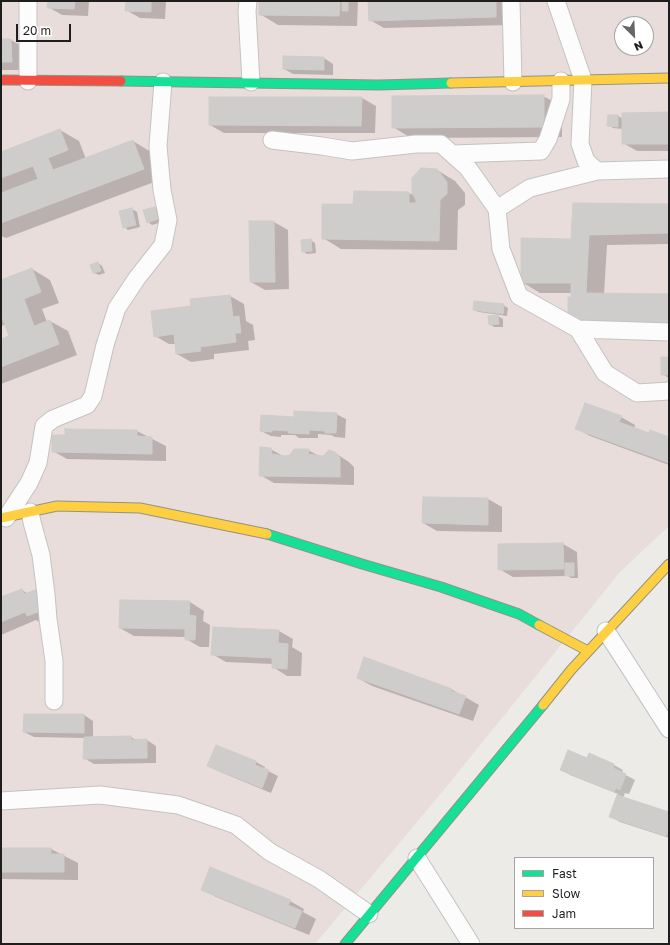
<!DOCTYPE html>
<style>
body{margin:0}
#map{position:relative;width:670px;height:945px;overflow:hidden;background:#ecebe8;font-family:"Golos Text",sans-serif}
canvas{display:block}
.frame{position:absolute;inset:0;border:2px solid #1e1e1e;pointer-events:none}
.legend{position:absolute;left:514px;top:857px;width:140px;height:72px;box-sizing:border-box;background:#fff;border:1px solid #a5a5a5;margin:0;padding:5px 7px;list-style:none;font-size:12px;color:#1e1e1e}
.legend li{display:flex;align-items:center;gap:8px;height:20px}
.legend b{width:20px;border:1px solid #a5a5a5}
.north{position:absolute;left:614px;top:16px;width:40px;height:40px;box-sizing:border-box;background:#fff;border:1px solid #a5a5a5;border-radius:50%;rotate:156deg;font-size:11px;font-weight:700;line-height:16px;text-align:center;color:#1e1e1e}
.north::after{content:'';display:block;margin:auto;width:14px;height:18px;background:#666665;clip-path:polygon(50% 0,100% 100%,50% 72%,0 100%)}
.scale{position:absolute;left:16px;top:24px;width:55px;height:18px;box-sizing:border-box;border:2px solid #1e1e1e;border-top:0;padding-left:5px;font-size:12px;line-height:14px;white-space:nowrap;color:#1e1e1e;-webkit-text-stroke:3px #fff;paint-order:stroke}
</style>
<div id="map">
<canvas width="670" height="945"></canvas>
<div class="frame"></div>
<ul class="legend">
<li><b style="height:5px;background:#16e098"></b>Fast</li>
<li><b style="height:5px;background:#ffcf43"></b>Slow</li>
<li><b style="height:5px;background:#f24e42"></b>Jam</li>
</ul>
<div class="north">N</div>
<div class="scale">20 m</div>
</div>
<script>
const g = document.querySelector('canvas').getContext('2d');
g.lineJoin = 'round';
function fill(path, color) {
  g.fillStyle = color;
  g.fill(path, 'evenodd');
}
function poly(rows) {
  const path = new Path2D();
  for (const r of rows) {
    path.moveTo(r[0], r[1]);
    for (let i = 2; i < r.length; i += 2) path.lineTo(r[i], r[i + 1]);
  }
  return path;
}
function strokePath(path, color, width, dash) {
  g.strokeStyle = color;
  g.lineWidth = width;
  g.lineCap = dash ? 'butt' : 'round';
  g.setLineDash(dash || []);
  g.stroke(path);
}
fill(poly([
 [1,1,669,1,669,526,620,572,447,786,315,944,1,944],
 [622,24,646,24,646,48,622,48]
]), '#e9dddb');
fill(poly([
 [49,1,89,1,88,16,62,15,48,7],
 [127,1,166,1,165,19,140,18,126,10],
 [260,1,358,1,357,26,278,25,260,14],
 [369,1,510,1,510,25,384,28,370,20],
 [1,40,11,40,25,48,25,70,1,70],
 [284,57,324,58,333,64,333,75,293,74,284,69],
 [543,96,562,106,562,137,411,138,393,127],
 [362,98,376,106,375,133,224,133,210,125],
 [669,113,669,151,637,151,623,143,623,129,613,128,608,125,609,116,618,116,623,119],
 [60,130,79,141,86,159,133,141,151,152,162,179,6,238,1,236,1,153],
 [437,170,455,181,465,193,465,205,458,210,457,250,341,249,323,238,354,205,355,192,409,193,413,195,413,178],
 [669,205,669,244,607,245,604,294,669,295,572,298,572,293,540,293,522,282,572,240],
 [155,208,159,210,162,222,152,225,148,222],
 [132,209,137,212,140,227,128,230,124,227],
 [274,222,288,230,289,289,265,290,251,282],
 [310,240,315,243,316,253,307,254,303,251],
 [98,263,102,266,105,273,99,275,94,273],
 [32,269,50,280,59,303,42,309,47,322,50,321,68,331,77,355,1,384,1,340,10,337,6,324,1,326,1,281],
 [230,296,244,304,246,321,253,325,255,340,248,341,249,350,214,354,214,359,191,362,177,354,176,344,169,344,155,336,192,307],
 [503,305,508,308,507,316,479,312,474,310],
 [498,316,503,319,503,327,494,327,490,324,489,317],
 [669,358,669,378,662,374],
 [586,404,621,417,635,425,634,429,649,435,669,438,669,465,590,436,576,428],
 [336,414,346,419,345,438,335,437,331,435,318,434,318,438,299,438,295,435,281,435,281,437,271,436,261,431,294,418],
 [137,431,166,446,166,461,67,459,53,451],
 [270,449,285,457,308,450,319,456,323,457,335,453,349,462,354,467,354,485,274,483,260,475],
 [424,498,488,499,502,507,502,532,437,531,423,523],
 [563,544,577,552,578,578,571,578,568,576,513,577,499,569,499,545],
 [22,590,28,594,52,598,57,612,52,614,42,624,36,620,1,635,1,598],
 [190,602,204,611,203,621,210,625,209,647,200,647,186,639,186,637,134,636,120,628],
 [279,631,293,639,292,647,302,653,301,676,287,676,273,667,273,664,226,662,212,654],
 [358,678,451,689,479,705,473,721,372,686],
 [25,715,84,715,93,721,93,738,131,737,137,741,147,740,156,746,156,763,94,764,84,758,85,738,34,737,24,732],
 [588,759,614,765,623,770,622,773,635,780,629,794,625,793,623,798,669,813,669,838,620,822,611,817,618,794,570,775,561,769],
 [256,762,265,767,264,769,278,776,271,793,218,771,209,766],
 [1,849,51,849,78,863,78,880,1,879],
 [202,889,290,901,304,909,303,912,316,919,309,935,216,897]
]), '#0003');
const building = poly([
 [48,1,75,1,74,9,47,8,48,1],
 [126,1,151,1,151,12,125,11,126,1],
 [259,1,340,1,339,16,259,15,259,1],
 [342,1,348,1,348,11,342,11,342,1],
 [368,1,496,1,496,17,369,21,368,1],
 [1,39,11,39,12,62,1,62,1,39],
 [283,56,324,57,324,70,283,69,283,56],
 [544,95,544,127,392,128,392,96,544,95],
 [209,97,362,97,361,126,209,125,209,97],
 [669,112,669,144,622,144,622,113,669,112],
 [608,115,618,115,618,127,607,126,608,115],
 [60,129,68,150,48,158,53,170,133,140,144,169,1,223,1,193,38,179,33,166,1,178,1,152,60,129],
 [421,168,437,169,447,182,447,194,440,200,439,241,322,239,322,204,353,204,354,191,409,192,409,203,416,203,416,200,412,193,412,178,421,168],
 [573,203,669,204,669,233,589,235,586,293,669,294,669,325,568,324,568,297,571,297,571,283,521,283,521,238,571,239,573,203],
 [155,207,158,219,147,223,143,210,155,207],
 [132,208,136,225,123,228,119,211,132,208],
 [249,221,274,221,275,282,250,282,249,221],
 [311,239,312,251,302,252,301,240,311,239],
 [98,262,101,271,93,273,90,265,98,262],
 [32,268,41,292,24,299,34,326,50,320,59,344,1,367,1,339,9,336,1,315,1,280,32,268],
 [230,295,233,317,239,316,241,333,235,333,236,342,200,347,201,351,176,354,174,334,154,337,151,311,191,306,190,299,230,295],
 [474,301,504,304,503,314,473,310,474,301],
 [498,315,499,324,489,325,488,316,498,315],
 [661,357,669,357,669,375,661,375,661,357],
 [585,403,622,416,619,422,649,433,650,430,669,437,669,463,575,429,585,403],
 [294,411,337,413,336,433,325,433,325,431,309,430,309,434,288,433,289,431,272,430,272,432,260,431,261,415,294,417,294,411],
 [65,429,137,430,137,436,152,437,152,454,52,452,52,435,65,435,65,429],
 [260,447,271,448,272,454,285,456,290,455,294,449,309,449,308,454,323,456,329,450,335,452,340,458,340,477,259,476,260,447],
 [423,497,488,498,488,525,422,523,423,497],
 [563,543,564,569,498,570,498,544,563,543],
 [565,563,574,563,574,576,565,576,565,563],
 [22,589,24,594,38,589,41,611,27,616,25,612,1,622,1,597,22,589],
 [120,600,190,601,189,615,196,616,195,640,185,640,185,629,119,628,120,600],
 [213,627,279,630,278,643,288,644,287,669,272,668,272,658,211,655,213,627],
 [364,657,452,689,451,691,466,696,459,714,357,678,364,657],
 [24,714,84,714,84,733,23,732,24,714],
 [131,736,131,740,147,739,147,758,83,759,84,737,131,736],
 [216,745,256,761,255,765,269,770,262,788,207,766,216,745],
 [568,750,587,758,589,753,614,764,613,768,626,774,620,790,616,788,614,792,560,770,568,750],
 [617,795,669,812,669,829,666,836,609,817,617,795],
 [1,848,51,848,51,854,64,854,64,872,1,872,1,848],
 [210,867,291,900,288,905,302,911,295,928,201,890,210,867]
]);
fill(building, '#cfcdcb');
strokePath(building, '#cfcdc9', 1);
const street = poly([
 [248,1,247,11,251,82],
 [511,1,513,82],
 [556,1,583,80,580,144,586,161,597,171],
 [28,81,28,1],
 [272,140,322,146,352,151,416,144,441,144,468,168,497,209],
 [453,154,541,151,548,139,561,99,561,81],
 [669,169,597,171,530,188,497,209,501,249,519,296,578,329,669,332],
 [578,329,605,373,637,393,669,391],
 [30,512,32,522,41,555,46,594,48,619,54,661,54,701],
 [6,518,29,483,38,463,44,426,53,419,87,405,93,396,105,345,117,308,137,278,163,245,168,220,162,190,158,146,163,82],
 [606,631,669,729],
 [1,801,100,795,178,805,236,825,270,852,319,879,369,914],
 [417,858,471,944]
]);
const fast = poly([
 [121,81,379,85,451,83],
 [267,534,362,564,441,587,519,614,539,625],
 [345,944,543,705]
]);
const slow = poly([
 [451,83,669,78],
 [1,518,57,506,140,508,267,534],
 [539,625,588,651],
 [543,705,571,670,669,564]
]);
const jam = poly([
 [1,80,121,81]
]);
strokePath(street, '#c3c3c2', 19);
strokePath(fast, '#929482', 11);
strokePath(slow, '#929482', 11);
strokePath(jam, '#929482', 11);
strokePath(street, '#fcfcfc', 17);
strokePath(fast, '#16e098', 9);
strokePath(slow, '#ffcf43', 9);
strokePath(jam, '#f24e42', 9);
</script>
